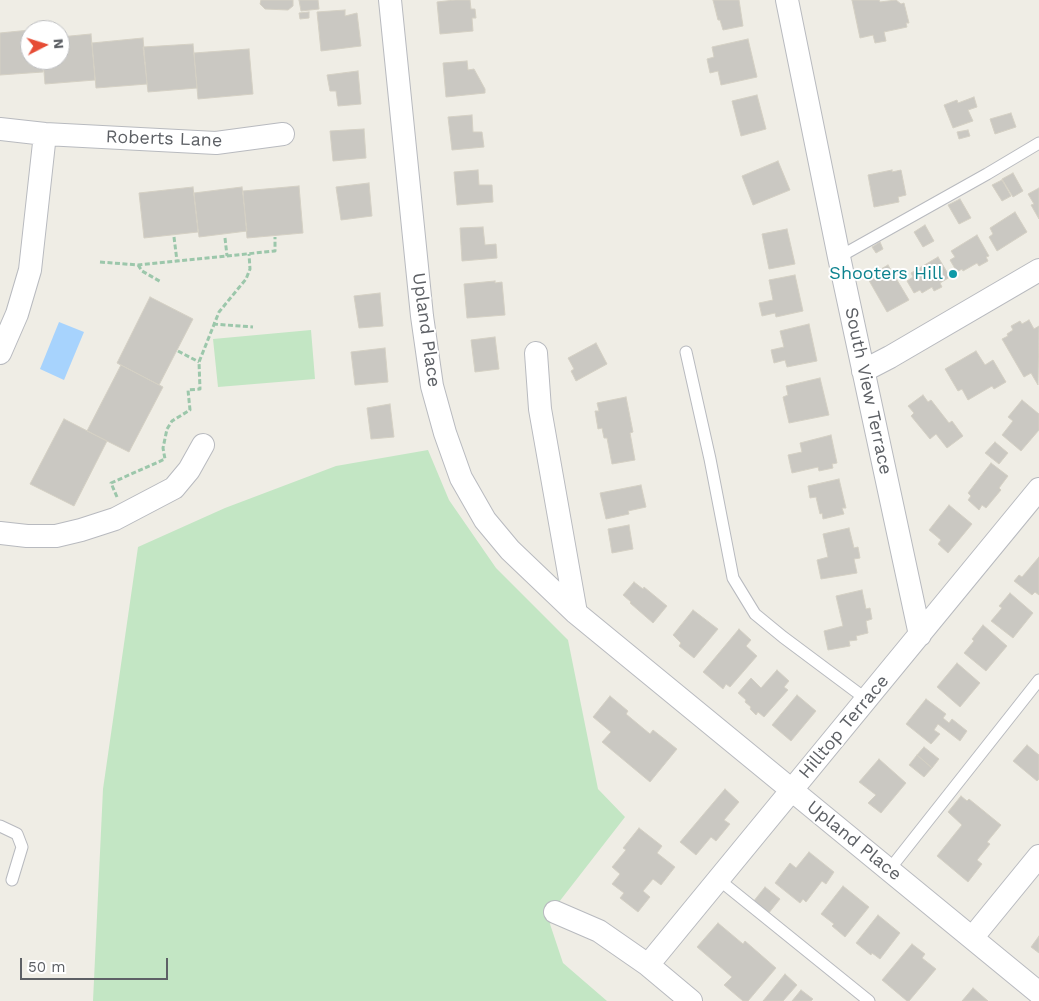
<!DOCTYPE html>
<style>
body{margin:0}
#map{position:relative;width:1039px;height:1001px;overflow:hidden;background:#efede5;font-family:"Work Sans",sans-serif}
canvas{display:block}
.north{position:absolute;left:20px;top:20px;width:50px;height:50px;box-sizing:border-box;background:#fff;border:1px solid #bebfc1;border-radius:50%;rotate:85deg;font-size:14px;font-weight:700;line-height:20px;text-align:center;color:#5d6065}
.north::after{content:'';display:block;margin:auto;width:18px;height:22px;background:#e64c35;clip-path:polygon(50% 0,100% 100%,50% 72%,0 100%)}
.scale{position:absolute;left:20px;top:958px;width:148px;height:22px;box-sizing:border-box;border:2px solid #5d6065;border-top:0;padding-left:6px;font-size:15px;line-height:18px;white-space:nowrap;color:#5d6065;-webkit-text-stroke:4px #fff;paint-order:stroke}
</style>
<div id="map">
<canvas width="1039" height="1001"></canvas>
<div class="north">N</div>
<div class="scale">50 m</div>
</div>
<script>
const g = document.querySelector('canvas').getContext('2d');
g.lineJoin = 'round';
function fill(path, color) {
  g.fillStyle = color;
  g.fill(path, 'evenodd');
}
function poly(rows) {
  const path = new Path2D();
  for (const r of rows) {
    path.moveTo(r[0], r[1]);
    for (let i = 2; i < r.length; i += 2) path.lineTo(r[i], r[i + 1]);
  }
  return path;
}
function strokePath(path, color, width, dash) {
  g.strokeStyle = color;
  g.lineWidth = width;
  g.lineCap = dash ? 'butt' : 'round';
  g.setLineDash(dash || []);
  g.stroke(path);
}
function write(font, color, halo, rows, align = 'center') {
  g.font = font + ' "Work Sans",sans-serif';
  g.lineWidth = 4;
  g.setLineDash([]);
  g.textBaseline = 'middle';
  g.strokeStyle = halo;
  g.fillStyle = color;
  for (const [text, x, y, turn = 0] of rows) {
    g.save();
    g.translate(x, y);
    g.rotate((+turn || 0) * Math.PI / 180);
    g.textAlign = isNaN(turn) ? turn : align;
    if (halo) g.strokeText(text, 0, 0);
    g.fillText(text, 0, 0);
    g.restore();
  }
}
fill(poly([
 [311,330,315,379,218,387,213,339],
 [428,450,449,500,496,568,568,640,598,789,625,817,559,902,550,924,563,963,607,1001,93,1001,103,789,138,547,225,508,336,466]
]), '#c3e6c4');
fill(poly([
 [59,322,84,332,64,380,40,369]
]), '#a7d3fd');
const building = poly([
 [261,0,293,0,293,6,288,10,265,9,260,4,261,0],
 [299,0,318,0,319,9,301,11,299,0],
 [455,0,470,0,471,9,475,9,476,18,472,18,473,31,440,34,437,2,455,0],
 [713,0,739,0,743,26,723,30,720,20,718,20,713,0],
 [852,0,879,0,880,2,896,0,901,4,904,3,909,23,906,23,907,27,884,32,886,41,875,43,873,35,860,38,852,0],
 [345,10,345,16,357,13,361,46,321,51,317,12,345,10],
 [309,12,309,18,300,19,299,13,309,12],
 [30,30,30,60,43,60,43,72,0,75,0,33,30,30],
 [91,34,95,80,45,84,43,60,60,60,60,37,91,34],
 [143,38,147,84,96,88,92,43,143,38],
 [748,39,757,77,721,85,718,71,710,73,707,59,714,57,712,47,748,39],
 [193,44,197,88,148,92,143,47,193,44],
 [249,49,253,94,198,99,194,53,249,49],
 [467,61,468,70,474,69,485,89,485,93,446,97,443,63,467,61],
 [358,71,361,104,338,106,336,91,330,91,327,75,358,71],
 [757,95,766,129,741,136,732,101,757,95],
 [974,97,977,107,968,110,973,121,953,128,944,105,957,100,958,103,974,97],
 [1011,113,1016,127,995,134,990,119,1011,113],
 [472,115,473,132,482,132,484,147,452,150,448,117,472,115],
 [364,129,366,158,333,161,330,131,364,129],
 [968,130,970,136,959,139,957,132,968,130],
 [778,161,790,190,753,205,742,176,778,161],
 [478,170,479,185,492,185,493,202,457,205,454,172,478,170],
 [892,170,892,172,901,170,906,195,898,197,899,202,874,207,868,175,892,170],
 [1013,173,1023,191,1013,197,1002,179,1013,173],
 [1002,180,1011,196,1002,201,992,185,1002,180],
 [369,183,372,216,341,220,336,187,369,183],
 [299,186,303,233,247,238,243,191,299,186],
 [193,187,198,232,144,238,139,193,193,187],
 [242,187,247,231,199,237,194,193,242,187],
 [1039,188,1039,219,1031,205,1034,204,1028,194,1039,188],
 [960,199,971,218,959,224,948,205,960,199],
 [1015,212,1027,232,997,251,989,237,993,234,990,228,1015,212],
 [925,225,934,241,923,247,914,232,925,225],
 [483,227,485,245,496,244,497,258,462,261,460,228,483,227],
 [787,229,795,264,769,269,762,234,787,229],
 [977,235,989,256,986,257,988,261,979,266,977,263,963,271,962,269,957,272,950,260,955,257,951,251,977,235],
 [880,242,883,249,876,253,872,247,880,242],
 [938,257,950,277,940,283,942,287,934,291,932,287,922,293,920,290,914,293,907,281,913,277,911,273,938,257],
 [888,265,909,300,887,312,867,277,888,265],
 [795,275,803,311,776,317,775,313,762,316,759,303,773,300,769,280,795,275],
 [495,281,495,283,502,282,505,315,467,318,464,284,495,281],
 [380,293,383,326,359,328,354,296,380,293],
 [150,297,193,319,159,385,117,363,150,297],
 [1029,320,1034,329,1039,326,1038,385,1031,373,1024,377,1002,339,1008,336,1007,334,1013,330,1011,326,1020,321,1022,324,1029,320],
 [809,324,817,361,787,367,785,360,774,363,771,350,784,347,780,331,809,324],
 [495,337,499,369,475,372,471,340,495,337],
 [596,343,607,364,576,381,571,371,574,369,568,358,596,343],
 [385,348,388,382,355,385,351,352,385,348],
 [976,351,985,365,993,360,1006,382,994,389,992,386,968,400,962,389,958,391,945,369,976,351],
 [121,365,163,387,129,452,87,431,121,365],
 [820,378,829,415,789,423,783,397,788,395,786,386,820,378],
 [923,395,928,402,931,400,949,423,952,421,963,436,947,448,936,434,930,439,911,416,914,413,908,406,923,395],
 [626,397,633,432,630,433,635,460,612,464,607,438,604,438,602,428,598,429,595,411,599,411,597,403,626,397],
 [1022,400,1039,414,1039,430,1021,451,1002,435,1013,421,1008,417,1022,400],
 [390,404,394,437,371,439,367,408,390,404],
 [64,419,107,441,74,506,30,484,64,419],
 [831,435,837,463,832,464,833,468,819,471,818,467,792,473,788,455,802,452,800,443,831,435],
 [995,442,1008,453,999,464,985,453,995,442],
 [991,463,1008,476,999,488,1001,490,986,508,982,505,979,510,968,500,971,496,968,493,991,463],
 [839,479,846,508,842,508,844,514,823,519,822,513,820,514,816,497,810,498,808,486,839,479],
 [641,485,646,507,628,511,629,514,606,519,600,493,641,485],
 [949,505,972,524,948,553,938,544,941,540,929,530,949,505],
 [629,525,633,549,612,553,608,529,629,525],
 [849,528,854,548,858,547,860,558,854,559,857,573,821,579,817,560,828,557,823,534,849,528],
 [1039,557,1039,595,1035,592,1032,595,1014,581,1019,575,1022,577,1039,557],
 [634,582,643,589,644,587,667,606,653,623,630,603,631,602,623,595,634,582],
 [862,590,866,609,870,608,872,619,866,621,868,633,856,636,857,640,849,641,850,646,828,650,824,631,843,626,836,596,862,590],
 [1010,593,1033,613,1013,638,991,621,1002,608,999,606,1010,593],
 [693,610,718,629,694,658,679,646,681,643,673,635,693,610],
 [983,625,1007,646,986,671,964,653,974,641,972,639,983,625],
 [739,629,751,640,746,646,757,656,730,687,726,684,723,689,703,672,739,629],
 [957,663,980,683,960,707,937,687,957,663],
 [777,670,789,681,784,687,788,690,764,717,758,712,756,715,750,709,751,707,745,702,746,700,738,693,751,678,761,688,777,670],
 [797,695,816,711,791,741,772,725,797,695],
 [610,696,628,711,626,714,650,734,653,730,677,749,650,782,602,742,611,732,593,717,610,696],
 [926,699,946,714,943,718,949,723,952,719,967,731,960,741,938,724,934,730,940,734,931,744,906,724,926,699],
 [1027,745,1039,755,1039,779,1037,781,1013,761,1027,745],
 [924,747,939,759,932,768,917,755,924,747],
 [917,755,932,768,924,777,909,765,917,755],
 [879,759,906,783,881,813,868,803,876,795,859,782,879,759],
 [725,789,739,802,724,820,730,824,716,841,711,837,696,855,680,842,725,789],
 [961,796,967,801,969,799,1001,825,987,842,990,844,977,860,982,864,968,882,937,856,962,825,948,812,961,796],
 [639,828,662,846,657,853,675,867,661,885,653,879,643,891,650,897,638,912,620,898,624,893,612,884,620,874,612,867,626,850,623,848,639,828],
 [809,852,834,872,826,884,822,881,806,902,803,899,800,903,775,883,790,863,796,868,809,852],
 [843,886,869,907,845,937,832,926,834,924,821,914,843,886],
 [765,887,780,899,768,914,753,902,765,887],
 [878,915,900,933,880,959,872,953,871,955,856,943,878,915],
 [718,923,743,944,745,941,776,968,748,1001,743,1001,724,985,732,977,697,947,718,923],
 [1039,936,1039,953,1031,947,1039,936],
 [912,944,925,954,922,958,936,969,909,1001,907,1001,882,980,912,944],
 [785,974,797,985,783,1001,763,1001,785,974],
 [973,988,988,1001,962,1001,973,988],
 [801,990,813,999,811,1001,792,1001,801,990]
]);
fill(building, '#cac8c2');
strokePath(building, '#d4d0c4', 1);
const lane = poly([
 [839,257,987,174,1039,143],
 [686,352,710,459,733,578,755,614,783,637,866,699],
 [0,826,17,834,22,847,12,880],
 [889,870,1039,680],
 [718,879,869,1001]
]);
const street = poly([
 [390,0,422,316,432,386,445,433,461,478,485,520,510,550,576,613,1039,993],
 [787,0,839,257,920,635],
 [0,129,45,134,216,143,283,134],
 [0,353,17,314,30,270,45,134],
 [536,353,540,409,576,613],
 [863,371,890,357,1039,270],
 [0,533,27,536,56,536,81,530,115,519,174,488,189,470,203,445],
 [555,912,599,931,648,965,691,1001],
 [972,938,1039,856],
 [648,965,1039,489]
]);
strokePath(lane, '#b8babf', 13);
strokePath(street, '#b8babf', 24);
strokePath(poly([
 [174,237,177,261],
 [225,238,227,256],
 [100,262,138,265,275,251,275,237],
 [138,265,142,271,161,282],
 [213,324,253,327],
 [178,351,199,362],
 [117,497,111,483,165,459,163,448,167,429,172,421,190,410,188,390,200,389,199,362,219,312,246,279,250,269,249,254]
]), '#9cc7ab', 3, [5, 2.5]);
strokePath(lane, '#fff', 11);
strokePath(street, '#fff', 22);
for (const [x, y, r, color] of [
 [953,274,5,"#0f9aa8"]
]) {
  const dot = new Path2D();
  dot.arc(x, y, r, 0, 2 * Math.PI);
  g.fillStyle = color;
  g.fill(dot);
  strokePath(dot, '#fff', 2);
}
write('18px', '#5d6065', '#fff', [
 ["Roberts Lane",164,139,2],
 ["Upland Place",426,330,82],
 ["South View Terrace",868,391,78],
 ["Hilltop Terrace",844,727,-50],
 ["Upland Place",854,841,39]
]);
write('18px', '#0d838f', '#fff', [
 ["Shooters Hill",943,274]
], 'right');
</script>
